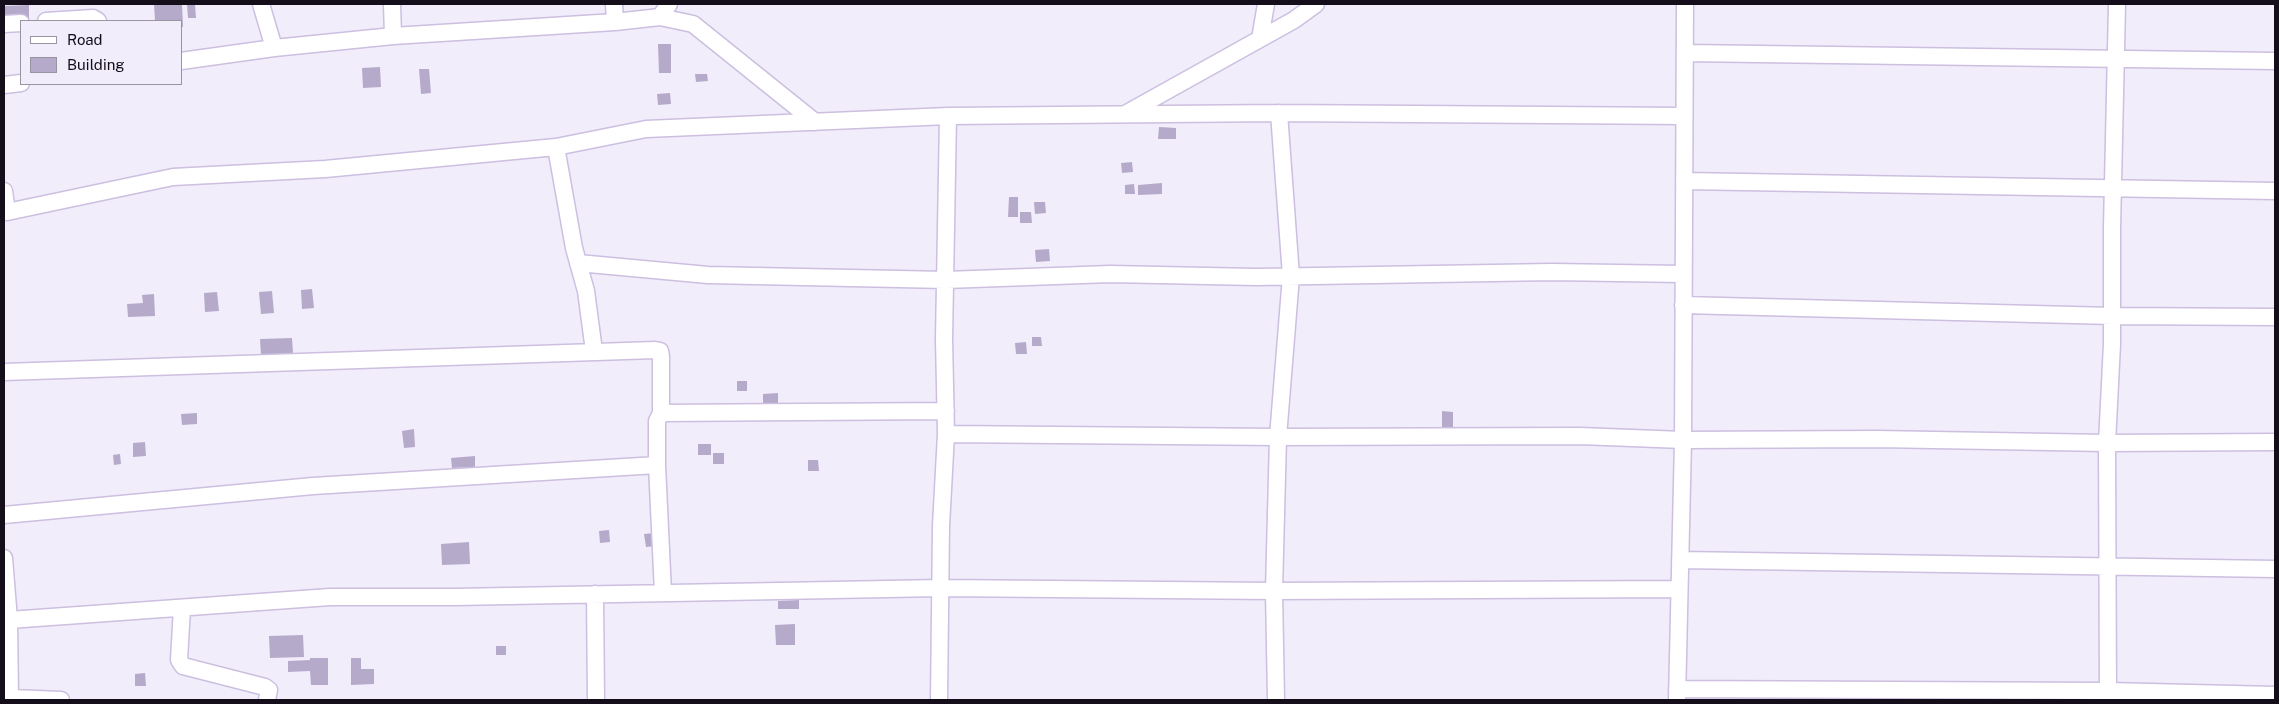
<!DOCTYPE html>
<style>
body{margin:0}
#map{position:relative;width:2279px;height:704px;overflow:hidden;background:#f2edfb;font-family:"Public Sans",sans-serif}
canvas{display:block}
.frame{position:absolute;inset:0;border:5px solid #130e19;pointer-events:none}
.legend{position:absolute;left:20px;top:20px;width:162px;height:65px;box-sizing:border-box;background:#f2edfb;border:1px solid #9994a1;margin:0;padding:6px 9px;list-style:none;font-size:15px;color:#130e19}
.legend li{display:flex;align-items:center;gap:10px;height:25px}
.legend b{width:25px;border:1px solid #9994a1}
</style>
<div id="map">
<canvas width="2279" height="704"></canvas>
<div class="frame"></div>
<ul class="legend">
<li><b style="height:6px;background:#fff"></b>Road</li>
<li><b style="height:14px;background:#b6aaca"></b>Building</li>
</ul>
</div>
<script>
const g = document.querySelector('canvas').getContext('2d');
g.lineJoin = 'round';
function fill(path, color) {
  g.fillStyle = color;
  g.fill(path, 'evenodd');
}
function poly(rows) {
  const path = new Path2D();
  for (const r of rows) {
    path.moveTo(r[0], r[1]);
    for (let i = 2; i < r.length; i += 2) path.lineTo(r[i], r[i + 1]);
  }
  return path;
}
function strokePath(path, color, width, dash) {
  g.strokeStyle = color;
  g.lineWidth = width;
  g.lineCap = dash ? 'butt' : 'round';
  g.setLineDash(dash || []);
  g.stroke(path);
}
fill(poly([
 [154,4,182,4,183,27,181,27,181,21,155,21],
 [187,4,195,4,196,18,188,18],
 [29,5,29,19,4,20,4,6],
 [658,44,671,44,671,73,659,73],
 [380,67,381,87,363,88,362,68],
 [419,69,429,69,431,93,421,94],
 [695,74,707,74,708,81,696,82],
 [670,93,671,104,658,105,657,94],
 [1159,127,1176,128,1176,139,1158,139],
 [1132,162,1133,172,1122,173,1121,163],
 [1162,183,1162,194,1138,195,1138,185],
 [1134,184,1135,194,1125,194,1125,185],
 [1009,197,1018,197,1018,217,1008,217],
 [1034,202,1045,202,1046,213,1035,214],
 [1020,212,1031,212,1032,223,1020,223],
 [1049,249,1050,261,1036,262,1035,250],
 [312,289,314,308,302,309,301,290],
 [272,291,274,313,261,314,259,292],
 [217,292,219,311,205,312,204,293],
 [154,294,155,316,128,317,127,304,143,303,142,295],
 [1032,337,1041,337,1042,346,1032,346],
 [292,338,293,353,261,355,260,339],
 [1026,342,1027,354,1016,354,1015,343],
 [737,381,747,381,747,391,737,391],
 [778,393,778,404,763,404,763,394],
 [1442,411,1453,412,1453,429,1442,429],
 [197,413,197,424,182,425,181,414],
 [414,429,415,447,404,448,402,431],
 [145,442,146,456,133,457,133,443],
 [698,444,711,444,711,455,698,455],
 [713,453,724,453,724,464,713,464],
 [120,454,121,464,114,465,113,455],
 [475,456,475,467,452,468,451,458],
 [808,460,818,460,819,471,808,471],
 [609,530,610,542,600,543,599,531],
 [655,533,657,546,646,547,644,534],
 [469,542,470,564,442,565,441,544],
 [799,600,799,609,778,609,778,601],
 [795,624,795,645,776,645,775,625],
 [303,635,304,657,270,658,269,636],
 [496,646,506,646,506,655,496,655],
 [310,658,328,658,328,685,311,685,310,671,288,672,288,661,310,660],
 [351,658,361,658,361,669,374,669,374,684,351,685],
 [145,673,146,686,135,686,135,674]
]), '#b6aaca');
const minor = poly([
 [261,4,274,48],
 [392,4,393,36],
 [614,4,615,22],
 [660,17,669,4],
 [46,21,93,18,98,21],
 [4,24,21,23],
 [1260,39,1266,4],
 [1685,53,2275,61],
 [181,61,274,48,393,36,615,22,660,17,693,24,815,122],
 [4,85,21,83],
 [1127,113,1294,20,1316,4],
 [556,147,574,248,586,291,594,351],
 [1684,181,2275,191],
 [4,191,7,212,173,177,325,169,556,147,646,129,948,116,1279,113,1684,116],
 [578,263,708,275,946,280,1110,274,1256,277,1552,272,1683,274],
 [1683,305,2112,316,2275,317],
 [4,372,655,350,660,351,661,356,661,413,657,421,657,465,663,593],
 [661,413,946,411],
 [946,434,1278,437,1580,436,1683,440,1877,439,2107,443,2275,442],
 [4,515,313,486,657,465],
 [4,558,9,620,330,597,455,597,941,588,1274,591,1679,589],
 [1680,560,2275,569],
 [595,594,596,700],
 [182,608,179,660,183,666,265,687,269,690,267,700],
 [4,620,9,620,10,696,12,698,61,700],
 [1677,689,2108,691,2275,695],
 [939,700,941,526,946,434,944,339,948,116],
 [1276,700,1274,591,1278,437,1291,276,1279,113],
 [1677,700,1683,440,1685,4],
 [2108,700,2107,443,2112,344,2112,228,2117,4]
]);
strokePath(minor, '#ccbfe0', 19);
strokePath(minor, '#fff', 16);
</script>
